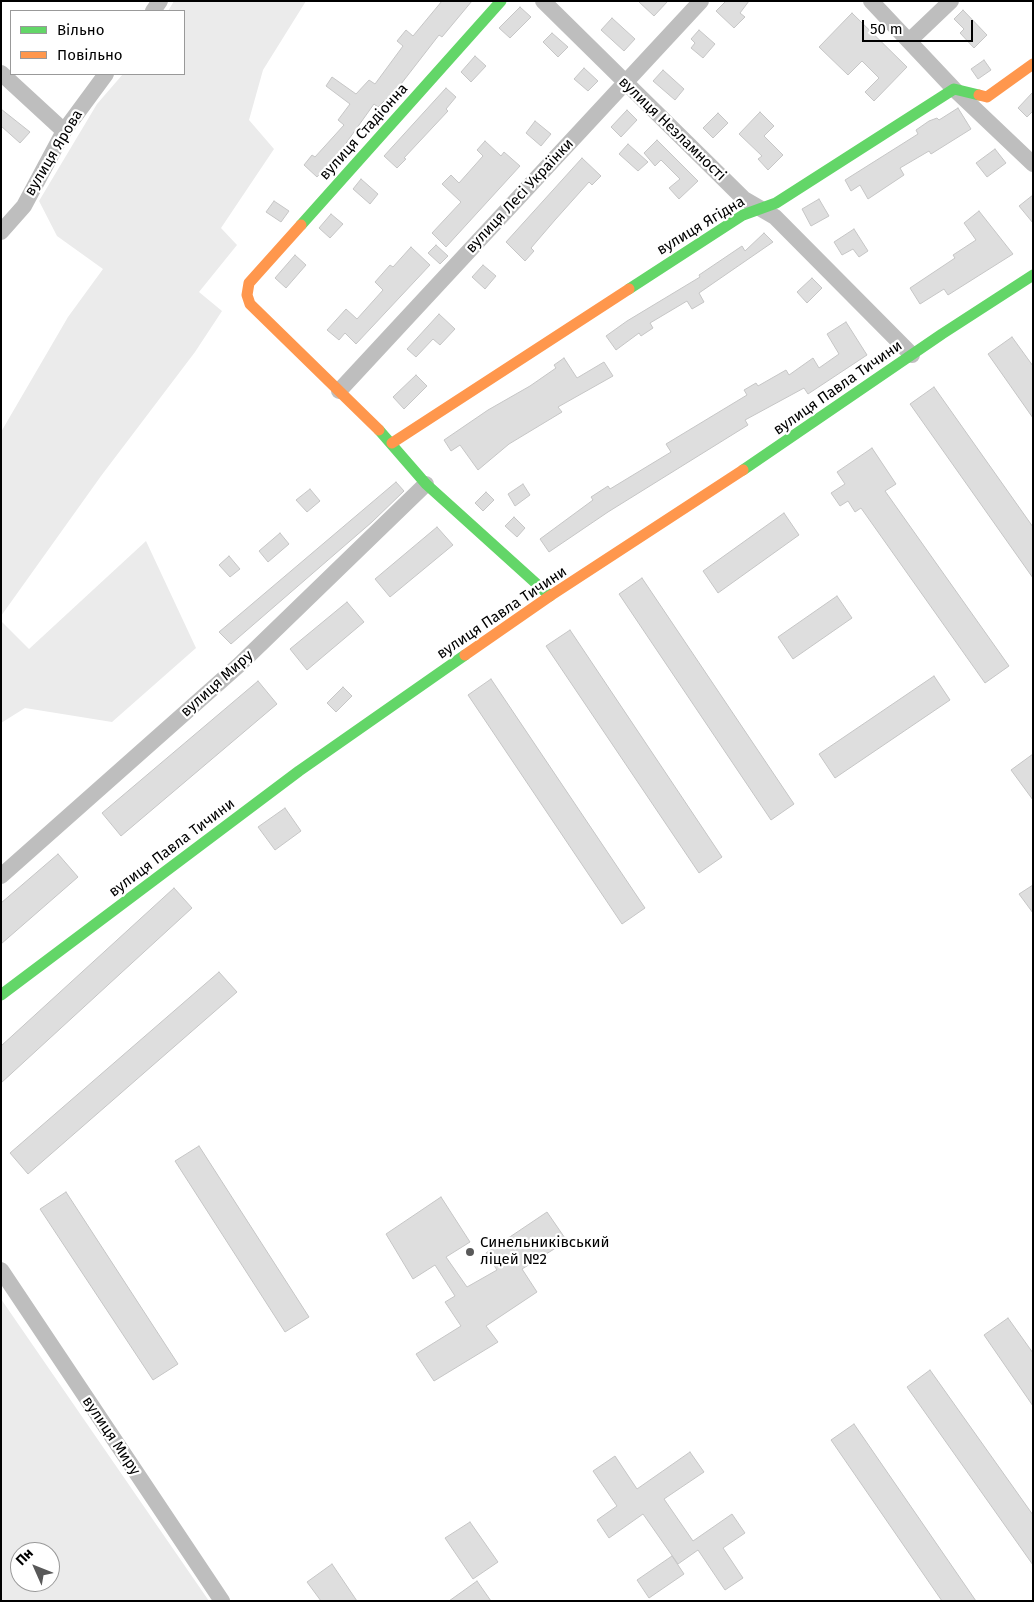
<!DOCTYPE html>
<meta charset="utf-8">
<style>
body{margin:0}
#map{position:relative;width:1034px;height:1602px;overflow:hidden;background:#fff;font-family:"Fira Sans",sans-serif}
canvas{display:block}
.frame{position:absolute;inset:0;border:2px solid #000;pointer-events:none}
.legend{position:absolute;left:10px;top:10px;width:175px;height:65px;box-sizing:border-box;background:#fff;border:1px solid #999;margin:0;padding:6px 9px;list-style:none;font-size:15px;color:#000}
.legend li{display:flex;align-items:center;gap:10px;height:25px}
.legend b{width:25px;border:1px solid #999}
.north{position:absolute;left:10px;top:1542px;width:50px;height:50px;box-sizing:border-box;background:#fff;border:1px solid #999;border-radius:50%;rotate:314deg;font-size:14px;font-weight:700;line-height:20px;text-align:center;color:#000}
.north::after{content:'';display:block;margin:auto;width:18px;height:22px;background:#595959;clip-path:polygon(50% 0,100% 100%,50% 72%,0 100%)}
.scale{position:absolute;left:862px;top:20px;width:111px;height:22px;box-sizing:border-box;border:2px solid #000;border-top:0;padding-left:6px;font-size:15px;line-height:18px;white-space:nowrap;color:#000;-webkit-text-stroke:4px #fff;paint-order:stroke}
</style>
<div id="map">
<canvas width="1034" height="1602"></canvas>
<div class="frame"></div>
<ul class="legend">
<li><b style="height:6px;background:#63d668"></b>Вільно</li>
<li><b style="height:6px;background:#ff974d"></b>Повільно</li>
</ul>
<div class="north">Пн</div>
<div class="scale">50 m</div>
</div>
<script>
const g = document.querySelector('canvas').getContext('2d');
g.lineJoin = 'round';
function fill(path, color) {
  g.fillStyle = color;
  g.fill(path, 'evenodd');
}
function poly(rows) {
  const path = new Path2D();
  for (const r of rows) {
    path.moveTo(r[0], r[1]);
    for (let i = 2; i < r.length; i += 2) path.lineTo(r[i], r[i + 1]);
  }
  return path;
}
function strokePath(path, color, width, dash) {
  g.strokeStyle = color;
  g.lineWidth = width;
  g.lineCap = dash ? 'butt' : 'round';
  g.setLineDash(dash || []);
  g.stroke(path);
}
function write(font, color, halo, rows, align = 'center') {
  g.font = font + ' "Fira Sans",sans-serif';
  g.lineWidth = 4.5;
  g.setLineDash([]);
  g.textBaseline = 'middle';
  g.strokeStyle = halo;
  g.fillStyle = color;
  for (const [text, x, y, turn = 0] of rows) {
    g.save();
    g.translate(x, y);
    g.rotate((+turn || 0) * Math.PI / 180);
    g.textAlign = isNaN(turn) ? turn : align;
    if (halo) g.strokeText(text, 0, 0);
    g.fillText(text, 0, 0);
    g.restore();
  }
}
fill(poly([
 [174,1,306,1,263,70,249,120,274,149,221,228,237,245,199,292,222,311,195,352,101,476,1,616,1,432,68,317,103,269,57,236,39,201,97,104,123,74,184,74,184,11,168,11],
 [146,541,196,648,112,722,25,708,1,723,1,621,29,649],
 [1,1299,209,1601,1,1601],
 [20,1552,50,1552,50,1582,20,1582]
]), '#ebebeb');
const building = poly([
 [442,1,472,1,442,37,439,35,401,84,378,107,374,104,339,153,317,177,304,165,312,155,315,157,344,125,338,120,350,104,326,86,332,77,356,94,369,80,375,84,403,46,397,41,406,30,413,36,442,1],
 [638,1,668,1,654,16,638,1],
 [726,1,749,1,740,13,745,17,734,28,716,11,726,1],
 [520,7,531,17,510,38,499,28,520,7],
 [963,10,987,35,974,48,960,33,964,29,954,19,963,10],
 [852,13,907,67,874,101,865,92,879,78,862,61,848,75,819,47,852,13],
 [612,18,635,39,624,51,601,30,612,18],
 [699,30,715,44,703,58,691,48,695,43,691,39,699,30],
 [552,33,568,47,558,57,543,42,552,33],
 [475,56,486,66,471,82,461,72,475,56],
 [984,60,991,70,978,79,971,69,984,60],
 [584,68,598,81,588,91,574,79,584,68],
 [663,70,684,89,675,100,653,81,663,70],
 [446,88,456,97,446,109,448,111,404,158,406,159,397,168,384,156,446,88],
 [1033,92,1033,111,1027,117,1018,108,1033,92],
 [958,108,971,129,931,154,929,151,900,168,904,175,868,199,860,185,851,191,845,180,918,134,916,130,929,121,937,118,939,120,958,108],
 [1,109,30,132,20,143,1,126,1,109],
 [627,110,637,120,621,137,611,127,627,110],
 [760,112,774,126,764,136,783,155,768,170,758,159,762,156,739,134,760,112],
 [718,113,728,123,713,138,703,128,718,113],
 [535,121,551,134,541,146,526,133,535,121],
 [657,140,698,181,679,199,669,188,680,179,661,160,655,166,644,153,657,140],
 [485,141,501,156,504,152,520,166,446,247,432,233,461,202,442,184,451,175,459,183,483,156,477,150,485,141],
 [628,144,648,162,638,171,619,154,628,144],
 [995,149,1006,163,987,177,976,163,995,149],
 [582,158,601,176,592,185,589,182,555,220,531,248,534,251,525,261,506,242,582,158],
 [361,179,378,194,370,204,353,189,361,179],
 [1033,195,1033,223,1019,206,1033,195],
 [819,199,829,216,811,226,802,209,819,199],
 [274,201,289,211,281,222,266,212,274,201],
 [979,211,1013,254,948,295,944,289,920,304,910,288,955,258,953,255,976,240,964,223,979,211],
 [331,214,343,224,330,238,319,228,331,214],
 [854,229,868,251,859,257,853,249,842,255,834,242,854,229],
 [764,233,773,242,699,293,704,302,692,309,687,301,650,323,653,328,641,336,639,333,616,350,606,336,627,321,700,277,699,275,742,246,745,251,764,233],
 [436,245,448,256,440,264,428,253,436,245],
 [411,247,430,265,356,344,345,333,339,340,327,330,346,309,357,319,383,290,375,282,390,265,393,267,411,247],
 [295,255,306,265,286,288,275,278,295,255],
 [483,265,496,276,485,289,472,277,483,265],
 [812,278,822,288,807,303,797,292,812,278],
 [439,314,455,329,440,345,433,339,416,357,407,349,439,314],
 [846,322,867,355,808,394,804,388,745,420,748,425,608,512,549,552,540,539,593,500,591,497,608,486,610,489,671,452,666,444,747,395,744,390,756,383,758,386,786,370,789,375,813,358,819,368,839,354,827,334,846,322],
 [1012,337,1033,366,1033,418,988,354,1012,337],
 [564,358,577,378,604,362,613,376,558,407,562,412,509,444,478,470,460,445,451,451,444,440,488,410,530,386,556,368,554,365,564,358],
 [416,375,427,386,404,409,393,397,416,375],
 [934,387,1033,527,1033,578,910,404,934,387],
 [872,448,896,484,885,491,1009,666,985,683,861,508,855,512,848,501,840,506,831,493,845,484,837,472,872,448],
 [396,482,404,491,372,522,231,644,219,632,396,482],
 [523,484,530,495,515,506,508,494,523,484],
 [310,489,320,501,307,512,296,500,310,489],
 [486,492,494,500,483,511,475,503,486,492],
 [784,513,799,535,718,593,703,571,784,513],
 [514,517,525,528,517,537,505,526,514,517],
 [437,527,453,545,390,597,375,579,437,527],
 [280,533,289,544,268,562,259,551,280,533],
 [229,556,240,569,230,577,219,565,229,556],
 [642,578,794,804,771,820,619,594,642,578],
 [837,596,852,618,793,659,778,637,837,596],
 [347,602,364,622,307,670,290,649,347,602],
 [570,630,722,857,699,873,546,646,570,630],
 [934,676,950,700,835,778,819,754,934,676],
 [491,679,645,908,622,924,468,695,491,679],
 [258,681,277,704,121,836,102,813,258,681],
 [343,687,352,696,336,712,327,703,343,687],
 [1033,754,1033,800,1011,770,1033,754],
 [285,808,301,831,275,850,258,827,285,808],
 [58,854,78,877,1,944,1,903,58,854],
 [1033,885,1033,913,1019,894,1033,885],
 [174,888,192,908,1,1083,1,1046,174,888],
 [219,972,237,992,28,1174,10,1153,219,972],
 [199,1146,309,1317,285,1332,175,1161,199,1146],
 [66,1192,178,1364,153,1380,40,1209,66,1192],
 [441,1197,470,1242,446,1257,467,1287,497,1270,486,1253,547,1212,567,1241,522,1269,537,1292,486,1326,498,1342,434,1381,416,1354,461,1326,445,1302,455,1296,435,1265,413,1279,386,1234,441,1197],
 [1008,1318,1033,1353,1033,1406,984,1335,1008,1318],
 [930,1370,1033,1515,1033,1565,907,1387,930,1370],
 [854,1424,976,1601,942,1601,831,1440,854,1424],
 [690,1452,704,1472,664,1499,693,1541,732,1514,745,1533,723,1548,743,1578,725,1590,698,1550,678,1564,643,1514,609,1538,597,1520,617,1506,593,1471,615,1456,637,1489,690,1452],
 [470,1522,498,1562,473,1579,445,1538,470,1522],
 [672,1556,684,1574,649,1598,637,1580,672,1556],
 [332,1564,357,1601,321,1601,307,1582,332,1564],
 [477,1581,491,1601,449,1601,477,1581]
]);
fill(building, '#dedede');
strokePath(building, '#c6c6c6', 1);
strokePath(poly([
 [543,1,744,199,775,217,912,355],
 [871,1,954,89,1033,164],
 [153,11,160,1],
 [909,41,951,1],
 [1,73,64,131],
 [1,232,24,206,64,131,106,74],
 [339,391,701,1],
 [1,876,239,665,426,484],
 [1,1270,222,1601]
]), '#bebebe', 16);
strokePath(poly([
 [301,225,501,1],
 [629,289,743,215,776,203,954,89,979,95],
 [379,430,426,484,550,596],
 [743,470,942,334,1033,275],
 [1,995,299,771,465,655]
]), '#63d668', 11);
strokePath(poly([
 [979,95,987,97,1033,64],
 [301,225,249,283,247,295,250,304,379,430],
 [392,443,629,289],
 [465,655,550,596,743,470]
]), '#ff974d', 11);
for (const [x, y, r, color] of [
 [470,1252,5,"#595959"]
]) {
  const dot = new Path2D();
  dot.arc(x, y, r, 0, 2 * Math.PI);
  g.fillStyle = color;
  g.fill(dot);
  strokePath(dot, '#fff', 2);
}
write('15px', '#000', '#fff', [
 ["вулиця Незламності",672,129,44],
 ["вулиця Стадіонна",364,132,-48],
 ["вулиця Ярова",54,153,-59],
 ["вулиця Лесі Українки",520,196,-47],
 ["вулиця Ягідна",701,226,-31],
 ["вулиця Павла Тичини",838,388,-35],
 ["вулиця Павла Тичини",502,613,-34],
 ["вулиця Миру",217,684,-42],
 ["вулиця Павла Тичини",172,848,-37],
 ["вулиця Миру",111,1436,56]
]);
write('15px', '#000', '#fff', [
 ["Синельниківський",480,1243],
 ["ліцей №2",480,1260]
], 'left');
</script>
